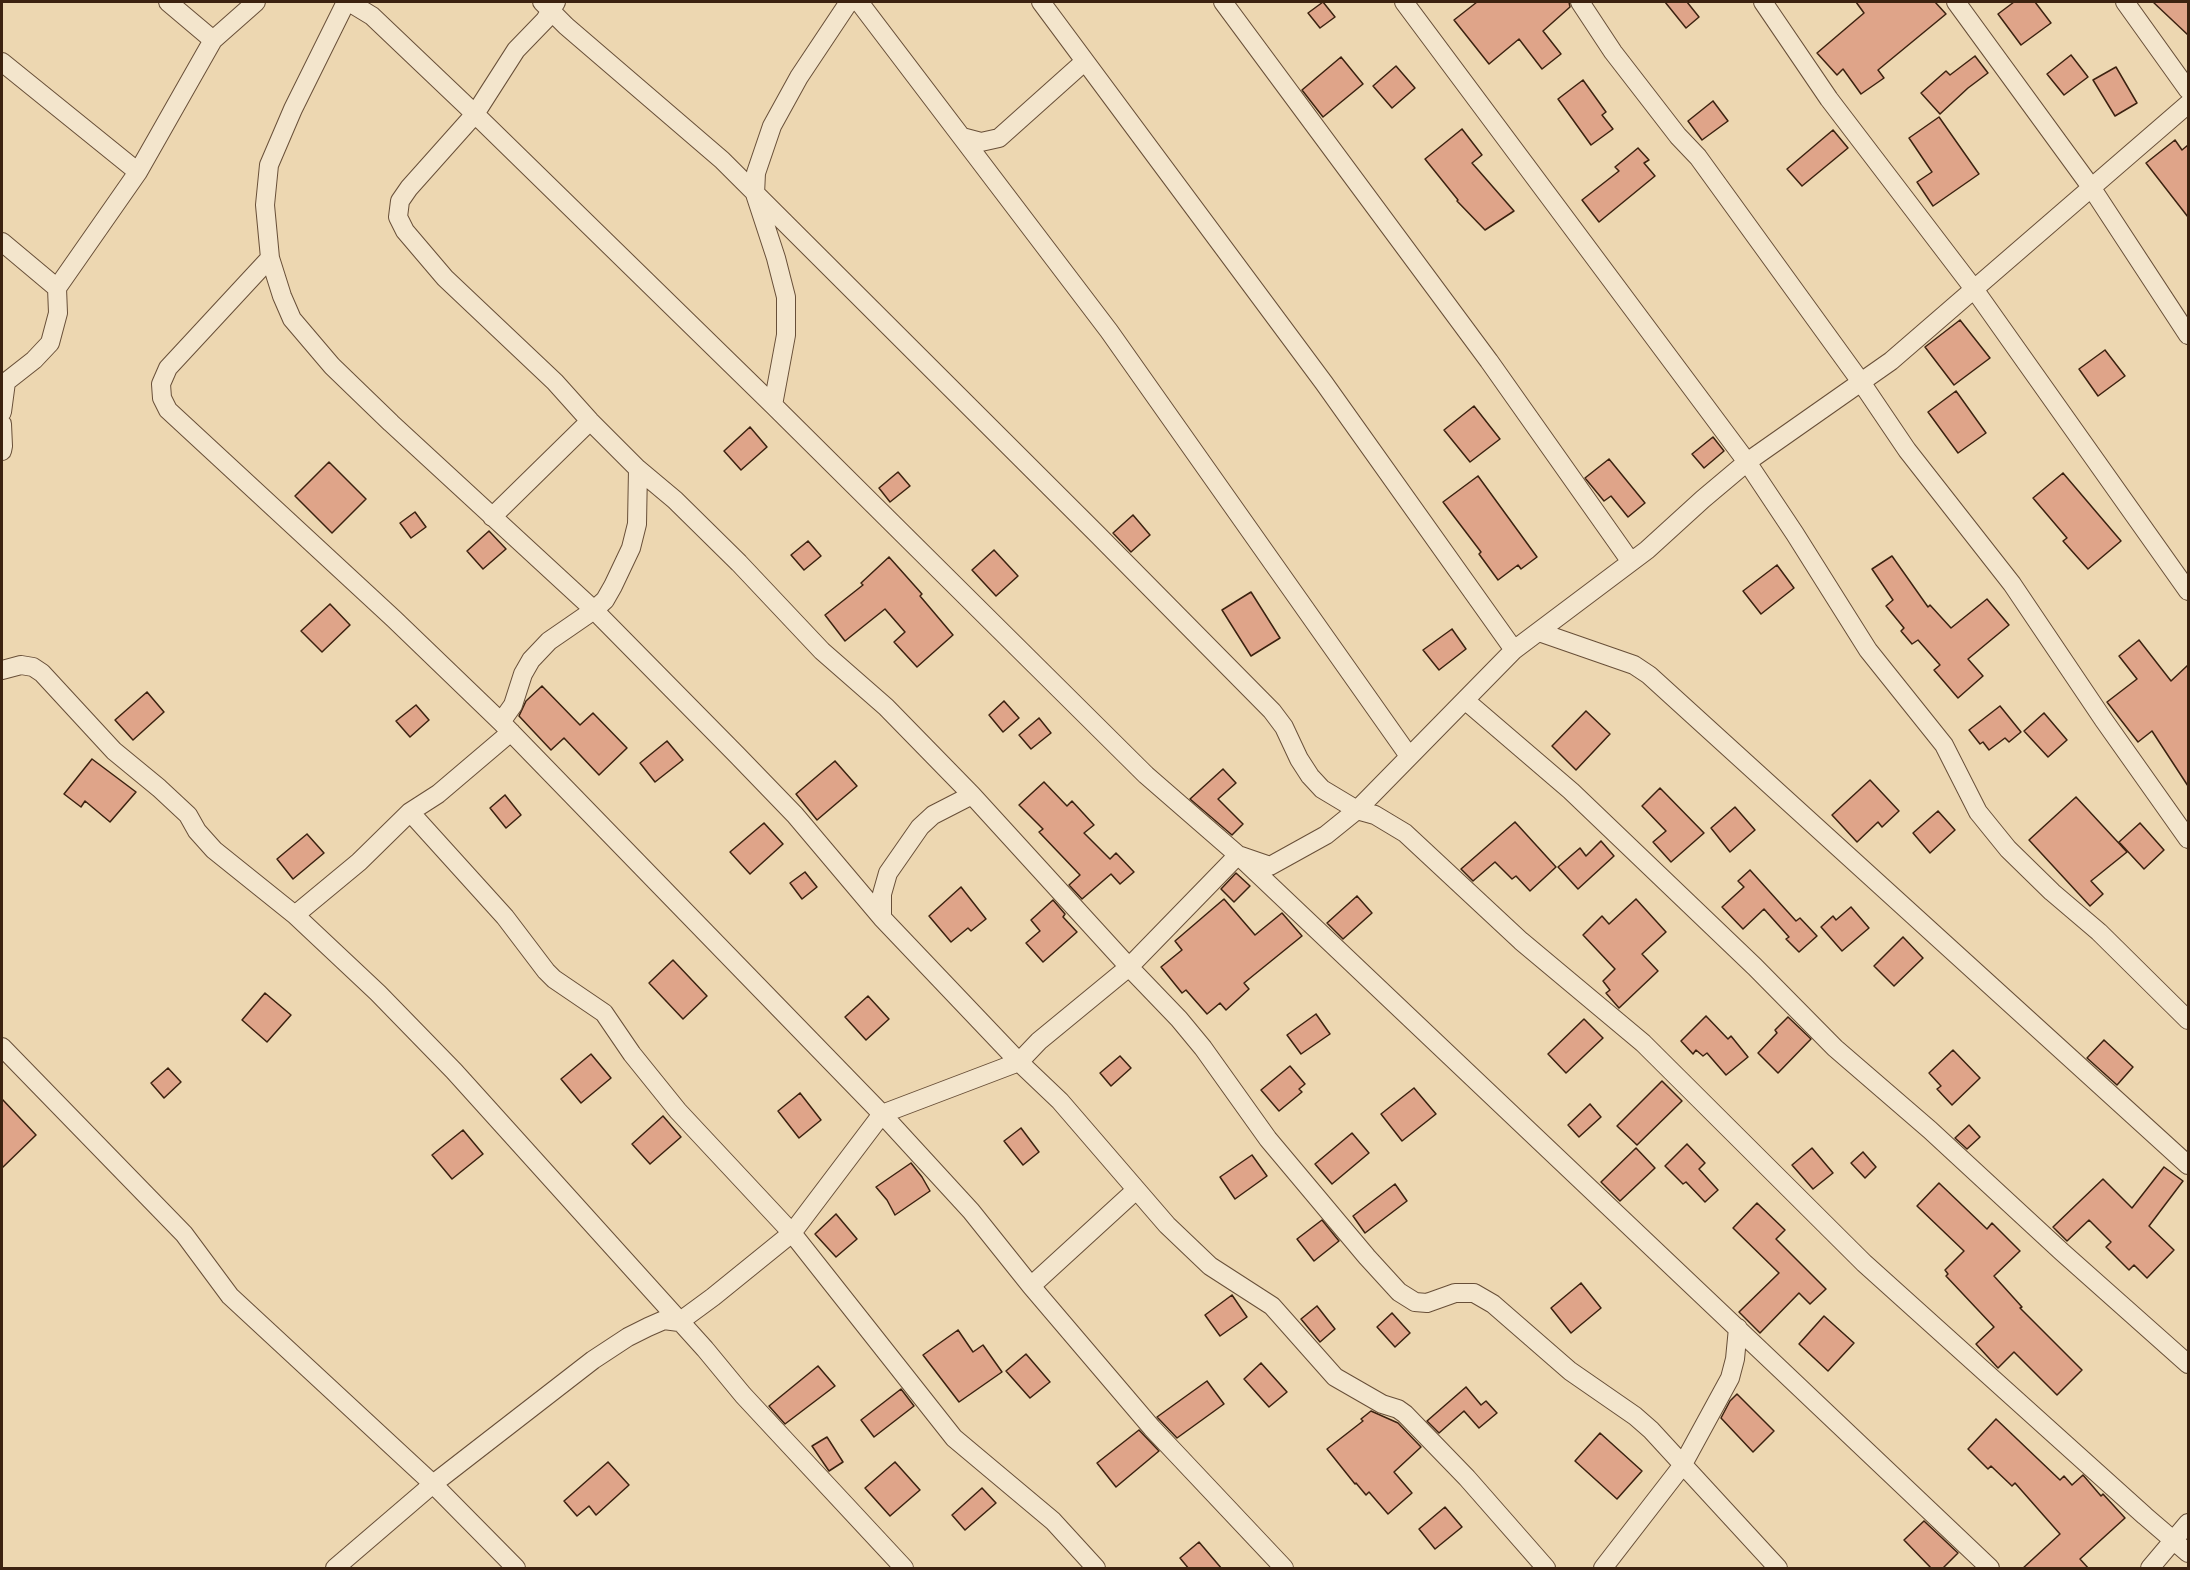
<!DOCTYPE html>
<style>
body{margin:0}
#map{position:relative;width:2190px;height:1570px;overflow:hidden;background:#edd7b1;font-family:"IM FELL French Canon",serif}
canvas{display:block}
.frame{position:absolute;inset:0;border:3px solid #3c2210;pointer-events:none}
</style>
<div id="map">
<canvas width="2190" height="1570"></canvas>
<div class="frame"></div>
</div>
<script>
const g = document.querySelector('canvas').getContext('2d');
g.lineJoin = 'round';
function fill(path, color) {
  g.fillStyle = color;
  g.fill(path, 'evenodd');
}
function poly(rows) {
  const path = new Path2D();
  for (const r of rows) {
    path.moveTo(r[0], r[1]);
    for (let i = 2; i < r.length; i += 2) path.lineTo(r[i], r[i + 1]);
  }
  return path;
}
function strokePath(path, color, width, dash) {
  g.strokeStyle = color;
  g.lineWidth = width;
  g.lineCap = dash ? 'butt' : 'round';
  g.setLineDash(dash || []);
  g.stroke(path);
}
const building = poly([
 [1323,2,1335,17,1320,28,1308,13,1323,2],
 [1477,2,1569,2,1570,7,1543,31,1561,54,1542,69,1519,39,1489,64,1454,20,1477,2],
 [1665,2,1687,2,1699,17,1686,28,1665,2],
 [1856,2,1935,2,1946,14,1878,70,1884,78,1861,94,1843,69,1837,75,1817,53,1864,13,1856,2],
 [2014,2,2035,2,2051,23,2021,45,1998,14,2014,2],
 [2153,2,2188,2,2188,35,2153,2],
 [2071,55,2088,77,2064,95,2047,74,2071,55],
 [1975,56,1988,73,1968,88,1940,114,1921,93,1946,71,1950,75,1975,56],
 [1341,57,1363,84,1323,117,1302,90,1341,57],
 [1396,66,1415,88,1392,108,1373,86,1396,66],
 [2116,67,2137,103,2115,116,2093,80,2116,67],
 [1583,80,1606,112,1602,115,1613,129,1591,145,1558,99,1583,80],
 [1713,101,1728,121,1702,140,1688,121,1713,101],
 [1939,117,1979,174,1933,206,1917,182,1932,172,1909,138,1939,117],
 [1462,129,1482,155,1472,163,1514,211,1485,230,1457,201,1458,200,1425,159,1462,129],
 [1833,130,1848,148,1802,186,1787,169,1833,130],
 [2175,140,2182,150,2188,145,2188,217,2146,163,2175,140],
 [1638,148,1649,160,1644,163,1655,176,1599,222,1582,200,1619,171,1615,167,1638,148],
 [1960,320,1990,358,1954,385,1925,347,1960,320],
 [2105,350,2125,376,2098,396,2079,369,2105,350],
 [1956,391,1986,433,1958,453,1928,412,1956,391],
 [1474,406,1500,439,1470,462,1444,430,1474,406],
 [750,427,767,447,741,470,724,451,750,427],
 [1713,437,1724,451,1704,468,1692,454,1713,437],
 [1609,459,1645,503,1628,517,1611,496,1604,501,1585,478,1609,459],
 [329,462,366,499,332,533,295,496,329,462],
 [898,472,910,486,890,502,879,488,898,472],
 [2063,473,2121,541,2088,569,2063,541,2067,538,2033,498,2063,473],
 [1478,476,1537,557,1521,569,1518,565,1498,580,1479,554,1481,552,1443,502,1478,476],
 [415,512,426,527,411,538,400,523,415,512],
 [1133,515,1150,535,1131,552,1113,533,1133,515],
 [489,531,506,549,483,569,467,551,489,531],
 [808,541,821,556,804,570,791,555,808,541],
 [994,550,1018,576,996,596,972,570,994,550],
 [1892,556,1928,607,1930,605,1951,628,1987,599,2009,625,1968,659,1983,676,1958,698,1934,670,1940,665,1918,640,1912,644,1901,631,1904,628,1886,606,1893,600,1872,569,1892,556],
 [889,557,922,594,920,596,953,635,917,667,894,642,905,632,885,609,845,641,825,615,863,585,861,583,889,557],
 [1777,565,1794,588,1761,614,1743,591,1777,565],
 [1251,592,1280,638,1251,656,1222,610,1251,592],
 [330,604,350,625,322,652,301,631,330,604],
 [1452,629,1466,649,1439,670,1423,650,1452,629],
 [2139,640,2171,681,2188,665,2188,786,2152,731,2138,742,2107,702,2137,679,2119,656,2139,640],
 [542,686,580,725,593,713,627,748,599,775,564,738,551,750,519,716,526,701,542,686],
 [147,692,164,712,133,740,115,720,147,692],
 [1004,701,1019,718,1003,732,989,715,1004,701],
 [416,705,429,720,410,737,396,721,416,705],
 [2000,706,2021,732,2009,742,2005,738,1989,750,1983,742,1980,744,1969,730,2000,706],
 [1586,711,1610,734,1576,770,1552,746,1586,711],
 [2044,713,2067,740,2048,757,2024,731,2044,713],
 [1039,718,1051,733,1031,749,1019,735,1039,718],
 [667,741,683,760,655,782,640,763,667,741],
 [92,759,136,792,110,822,85,801,81,807,64,794,92,759],
 [835,761,857,786,817,820,796,794,835,761],
 [1223,769,1236,783,1218,799,1243,824,1232,835,1190,799,1223,769],
 [1870,780,1899,811,1882,827,1878,822,1857,842,1832,815,1870,780],
 [1044,782,1067,806,1072,801,1094,825,1084,833,1110,859,1116,853,1134,872,1120,884,1111,874,1082,899,1069,885,1080,875,1039,832,1043,829,1019,805,1044,782],
 [1660,788,1704,833,1671,862,1653,842,1666,831,1642,806,1660,788],
 [505,795,521,815,506,828,490,808,505,795],
 [2076,797,2127,852,2091,881,2103,894,2090,906,2029,840,2076,797],
 [1735,807,1755,830,1730,852,1711,828,1735,807],
 [1938,811,1955,830,1930,853,1913,833,1938,811],
 [1515,822,1556,867,1530,891,1516,876,1512,879,1495,862,1473,881,1461,869,1515,822],
 [764,823,783,844,750,874,730,852,764,823],
 [2140,823,2164,850,2144,869,2119,842,2140,823],
 [307,834,324,853,293,879,277,859,307,834],
 [1601,841,1614,856,1578,889,1558,867,1580,848,1586,856,1601,841],
 [1750,870,1796,921,1800,918,1817,936,1799,952,1786,939,1789,937,1764,909,1743,929,1722,907,1744,887,1738,881,1750,870],
 [805,872,817,887,802,899,790,883,805,872],
 [1236,873,1250,886,1234,902,1221,889,1236,873],
 [961,887,986,919,971,931,968,928,951,942,929,916,961,887],
 [1357,896,1372,913,1343,939,1327,923,1357,896],
 [1224,899,1255,935,1282,913,1302,936,1244,983,1249,989,1226,1010,1220,1003,1207,1014,1186,990,1182,993,1161,967,1182,950,1175,941,1224,899],
 [1636,899,1666,932,1642,954,1658,971,1619,1008,1606,993,1610,990,1603,981,1615,969,1583,935,1602,916,1609,924,1636,899],
 [1053,900,1065,914,1063,917,1077,932,1043,962,1026,943,1040,931,1031,920,1053,900],
 [1851,907,1869,928,1842,951,1821,927,1833,916,1836,920,1851,907],
 [1903,937,1923,958,1894,986,1874,966,1903,937],
 [673,960,707,996,683,1019,649,983,673,960],
 [265,993,291,1015,267,1042,242,1020,265,993],
 [868,996,889,1019,866,1040,845,1017,868,996],
 [1316,1014,1330,1034,1301,1054,1287,1035,1316,1014],
 [1706,1016,1728,1039,1731,1036,1748,1057,1726,1075,1707,1053,1703,1056,1696,1050,1693,1054,1681,1041,1706,1016],
 [1788,1017,1811,1039,1778,1073,1758,1053,1777,1033,1775,1030,1788,1017],
 [1584,1019,1603,1038,1566,1073,1548,1054,1584,1019],
 [2104,1040,2133,1067,2117,1085,2087,1058,2104,1040],
 [1953,1050,1980,1078,1952,1105,1937,1089,1941,1086,1929,1073,1953,1050],
 [591,1054,611,1078,581,1103,561,1079,591,1054],
 [1120,1056,1131,1068,1111,1086,1100,1073,1120,1056],
 [1290,1066,1305,1084,1299,1089,1302,1092,1279,1111,1261,1090,1290,1066],
 [168,1068,181,1082,164,1098,151,1083,168,1068],
 [1662,1081,1682,1101,1637,1145,1617,1126,1662,1081],
 [1414,1088,1436,1114,1402,1141,1381,1114,1414,1088],
 [800,1093,821,1120,799,1138,778,1111,800,1093],
 [2,1099,36,1135,2,1168,2,1099],
 [1590,1104,1601,1117,1579,1137,1568,1125,1590,1104],
 [663,1116,681,1137,650,1164,632,1144,663,1116],
 [1969,1125,1980,1137,1967,1149,1955,1138,1969,1125],
 [1021,1128,1039,1152,1023,1165,1004,1141,1021,1128],
 [463,1130,483,1154,452,1179,432,1155,463,1130],
 [1352,1133,1369,1153,1332,1184,1315,1164,1352,1133],
 [1687,1144,1705,1163,1699,1169,1718,1190,1705,1202,1686,1182,1683,1184,1665,1166,1687,1144],
 [1636,1148,1655,1168,1620,1201,1601,1182,1636,1148],
 [1812,1148,1833,1173,1813,1189,1792,1165,1812,1148],
 [1863,1152,1876,1167,1865,1178,1851,1163,1863,1152],
 [1252,1155,1267,1176,1235,1199,1220,1177,1252,1155],
 [911,1163,922,1177,930,1191,895,1215,887,1200,876,1187,911,1163],
 [2164,1167,2183,1181,2149,1226,2174,1250,2147,1278,2134,1265,2129,1270,2106,1247,2111,1242,2089,1220,2067,1241,2053,1227,2103,1179,2132,1208,2164,1167],
 [1939,1183,1987,1229,1992,1223,2020,1251,1994,1276,2022,1307,2020,1308,2082,1370,2057,1395,2014,1352,1998,1368,1976,1344,1994,1327,1946,1276,1948,1274,1945,1270,1964,1251,1917,1206,1939,1183],
 [1395,1184,1407,1201,1365,1233,1353,1216,1395,1184],
 [1757,1203,1785,1230,1776,1239,1826,1289,1810,1304,1799,1293,1760,1333,1739,1312,1779,1273,1733,1228,1757,1203],
 [836,1214,857,1239,836,1257,815,1234,836,1214],
 [1322,1220,1339,1241,1314,1261,1297,1239,1322,1220],
 [1581,1283,1601,1308,1571,1333,1551,1308,1581,1283],
 [1232,1295,1247,1317,1220,1336,1205,1315,1232,1295],
 [1317,1306,1335,1329,1320,1342,1301,1319,1317,1306],
 [1392,1313,1410,1333,1395,1347,1377,1327,1392,1313],
 [1824,1316,1854,1343,1828,1371,1799,1344,1824,1316],
 [958,1330,973,1352,983,1345,1002,1372,959,1402,923,1355,958,1330],
 [1026,1354,1050,1382,1030,1398,1006,1371,1026,1354],
 [1261,1363,1287,1392,1269,1407,1244,1379,1261,1363],
 [818,1366,835,1386,785,1424,769,1406,818,1366],
 [1207,1381,1224,1404,1177,1438,1157,1417,1207,1381],
 [1466,1387,1481,1405,1486,1401,1497,1413,1479,1428,1464,1411,1439,1433,1427,1421,1466,1387],
 [901,1389,914,1406,874,1437,861,1420,901,1389],
 [1737,1394,1774,1431,1753,1452,1721,1418,1730,1401,1737,1394],
 [1371,1411,1398,1423,1421,1447,1394,1472,1412,1493,1388,1514,1369,1492,1366,1495,1356,1483,1355,1484,1327,1449,1363,1421,1361,1419,1371,1411],
 [1996,1419,2060,1480,2064,1476,2072,1485,2083,1475,2101,1496,2103,1494,2125,1518,2080,1559,2089,1569,2022,1569,2060,1534,2015,1483,2012,1486,1991,1466,1988,1469,1968,1449,1996,1419],
 [1139,1430,1159,1451,1116,1487,1097,1463,1139,1430],
 [1600,1433,1642,1471,1617,1499,1575,1461,1600,1433],
 [827,1437,843,1462,829,1471,812,1446,827,1437],
 [608,1462,629,1485,596,1515,589,1506,577,1516,564,1501,608,1462],
 [895,1462,920,1490,890,1516,865,1488,895,1462],
 [982,1488,996,1503,965,1530,952,1515,982,1488],
 [1445,1507,1462,1527,1435,1549,1419,1529,1445,1507],
 [1924,1521,1958,1553,1942,1569,1932,1569,1904,1540,1924,1521],
 [1199,1542,1222,1569,1189,1569,1180,1558,1199,1542]
]);
fill(building, '#dfa489');
strokePath(building, '#3c2210', 1.5);
const street = poly([
 [168,2,213,40],
 [346,2,293,109,269,165,265,205,270,258,282,296,292,319,332,366,391,423,594,610,737,755,795,815,882,918,1019,1062,1060,1101,1167,1225,1210,1266,1272,1306,1335,1377,1382,1404,1398,1409,1405,1414,1467,1478,1546,1568],
 [349,2,372,16,475,114,773,405,1146,775,1238,855,1990,1568],
 [542,2,566,26,722,160,1096,533,1272,711,1284,727,1299,759,1310,776,1322,789,1357,810,1375,815,1405,833,1521,941,1643,1043,1864,1263,2145,1516,2188,1553],
 [556,2,545,20,516,50,475,114,409,188,400,201,398,217,405,231,445,278,555,382,590,421,638,469,675,500,739,563,822,651,886,707,972,795,1129,967,1179,1019,1203,1048,1268,1139,1367,1257,1399,1292,1415,1302,1427,1303,1455,1293,1474,1293,1493,1304,1570,1371,1635,1416,1651,1430,1778,1568],
 [859,2,1109,331,1409,756],
 [1041,2,1324,383,1514,650],
 [1223,2,1489,361,1631,562],
 [1404,2,1747,462,1795,534,1868,650,1944,745,1978,812,2008,849,2052,892,2099,932,2188,1020],
 [1580,2,1613,52,1678,136,1698,157,1861,382,1907,450,2012,584,2103,719,2188,839],
 [1763,2,1829,99,1974,289,2188,591],
 [1956,2,2091,187,2188,335],
 [2125,2,2188,90],
 [2,62,138,172],
 [962,137,981,142,999,138,1084,62],
 [2,242,57,288],
 [270,258,168,368,161,384,162,398,168,410,394,619,501,722,882,1114,971,1211,1031,1286,1152,1428,1284,1568],
 [773,405,786,335,786,297,776,258,755,194,756,173,772,126,799,77,849,2],
 [2,412,6,382,34,360,50,343,58,313,57,288,138,172,213,40,256,2],
 [2,424,3,446,2,451],
 [492,517,590,421],
 [1539,632,1634,665,1649,675,2188,1165],
 [2,670,21,665,33,667,42,673,114,751,159,788,188,815,197,831,214,850,295,915,378,993,454,1071,705,1349,743,1395,904,1568],
 [1466,701,1571,791,1755,967,1835,1048,1930,1130,2062,1252,2188,1364],
 [501,722,513,705,523,674,531,660,549,641,594,610,605,600,613,586,631,548,637,524,638,469],
 [410,812,505,917,546,971,554,979,604,1013,632,1054,678,1111,792,1233,954,1438,1053,1521,1096,1568],
 [295,915,359,862,410,812,438,794,511,732],
 [882,918,882,894,888,873,920,827,933,815,972,795],
 [2,1047,184,1234,230,1296,433,1484,516,1568],
 [1031,1286,1136,1190],
 [335,1568,433,1484,593,1360,628,1337,648,1327,664,1320,679,1322,713,1297,792,1233,882,1114,1019,1062,1039,1041,1129,967,1238,855,1270,866,1326,835,1357,810,1514,650,1647,550,1703,499,1747,462,1891,361,2188,104],
 [1603,1568,1682,1466,1730,1378,1735,1359,1738,1328],
 [2150,1568,2188,1523]
]);
strokePath(street, '#684f38', 20);
strokePath(street, '#f3e5cc', 18);
</script>
